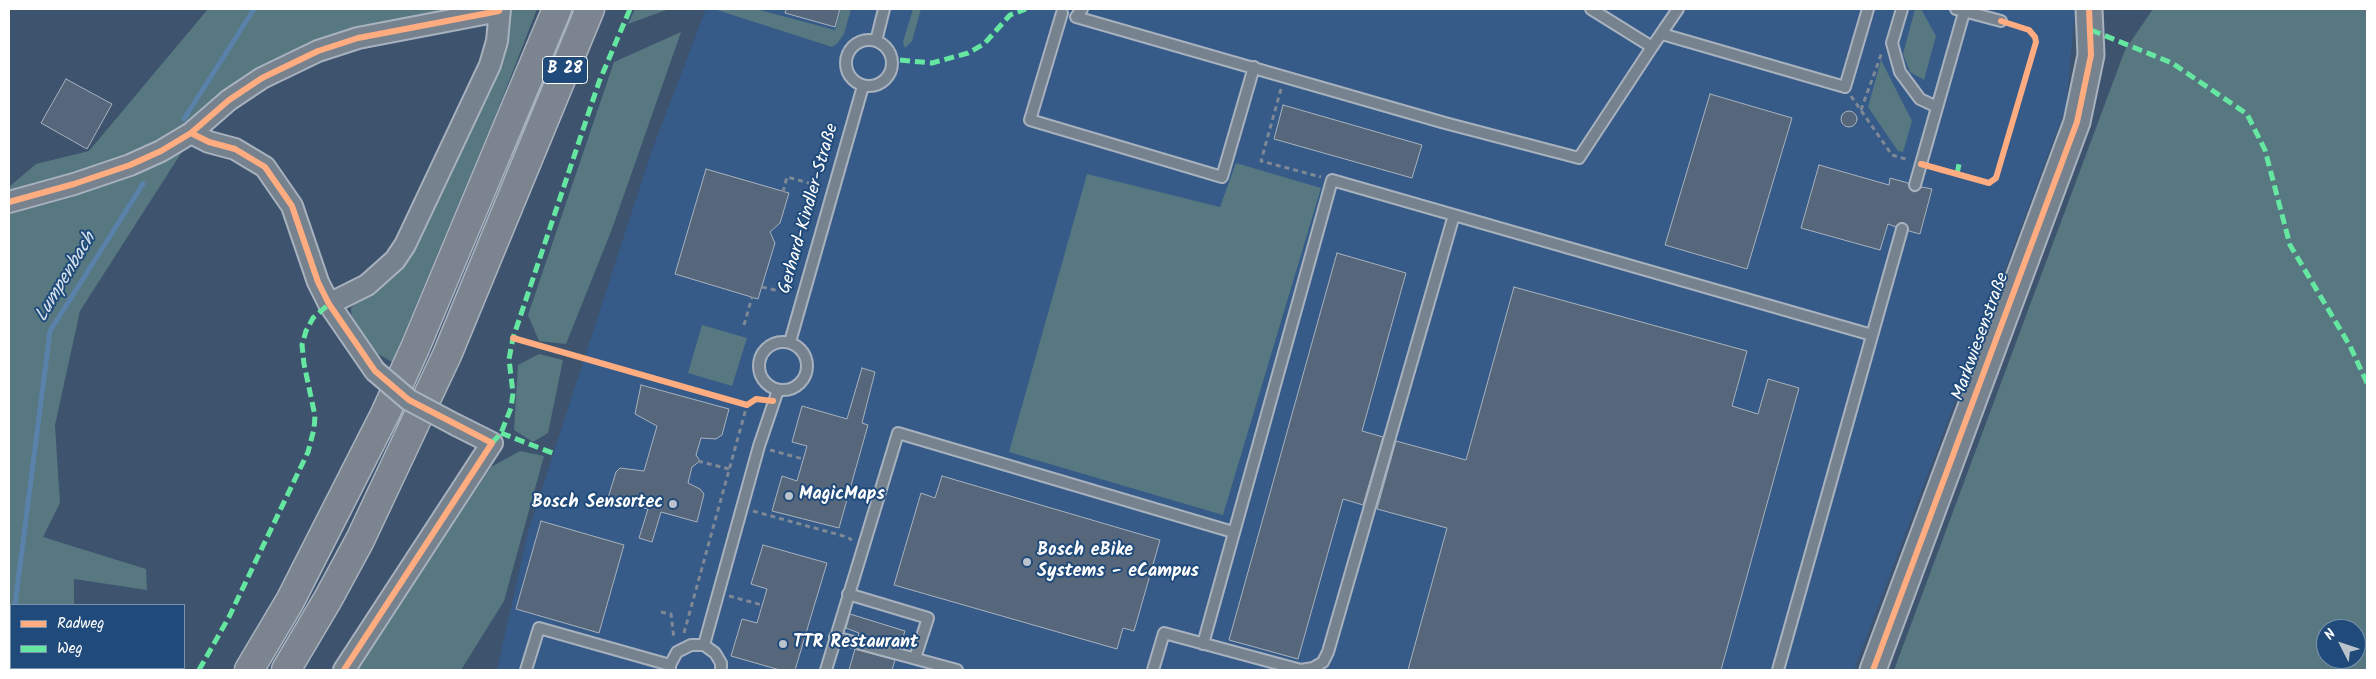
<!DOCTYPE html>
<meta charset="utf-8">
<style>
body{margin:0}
#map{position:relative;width:2376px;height:679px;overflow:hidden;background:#3d536e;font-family:Kalam,sans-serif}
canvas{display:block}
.frame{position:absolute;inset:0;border:10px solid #fff;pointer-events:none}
.legend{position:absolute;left:10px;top:604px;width:175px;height:65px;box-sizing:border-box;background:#1f4a7a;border:1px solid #7992af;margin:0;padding:6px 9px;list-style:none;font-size:15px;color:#fff}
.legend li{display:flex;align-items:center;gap:10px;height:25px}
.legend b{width:25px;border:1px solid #7992af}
.north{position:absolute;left:2316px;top:619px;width:50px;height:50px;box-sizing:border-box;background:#1f4a7a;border:1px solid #7992af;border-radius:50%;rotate:311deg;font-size:14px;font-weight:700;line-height:20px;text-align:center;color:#fff}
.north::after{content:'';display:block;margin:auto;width:18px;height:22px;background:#bbc3cc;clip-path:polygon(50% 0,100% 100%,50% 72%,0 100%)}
</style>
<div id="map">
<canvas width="2376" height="679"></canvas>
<div class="frame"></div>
<ul class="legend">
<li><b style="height:6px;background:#ffac80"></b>Radweg</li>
<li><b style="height:6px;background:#66e7a1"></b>Weg</li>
</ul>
<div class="north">N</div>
</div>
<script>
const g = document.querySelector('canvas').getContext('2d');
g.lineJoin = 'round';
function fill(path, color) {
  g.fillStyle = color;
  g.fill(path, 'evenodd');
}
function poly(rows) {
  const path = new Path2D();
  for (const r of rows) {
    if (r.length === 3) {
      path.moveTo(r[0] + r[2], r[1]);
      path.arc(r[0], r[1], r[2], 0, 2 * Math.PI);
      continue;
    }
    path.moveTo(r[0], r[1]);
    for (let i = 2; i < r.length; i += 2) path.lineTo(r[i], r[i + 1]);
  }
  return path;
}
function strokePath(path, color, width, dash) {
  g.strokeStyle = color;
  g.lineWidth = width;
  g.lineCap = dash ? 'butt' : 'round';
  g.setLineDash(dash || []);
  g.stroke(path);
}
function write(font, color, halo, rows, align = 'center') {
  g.font = font + ' Kalam,sans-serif';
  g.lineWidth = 4;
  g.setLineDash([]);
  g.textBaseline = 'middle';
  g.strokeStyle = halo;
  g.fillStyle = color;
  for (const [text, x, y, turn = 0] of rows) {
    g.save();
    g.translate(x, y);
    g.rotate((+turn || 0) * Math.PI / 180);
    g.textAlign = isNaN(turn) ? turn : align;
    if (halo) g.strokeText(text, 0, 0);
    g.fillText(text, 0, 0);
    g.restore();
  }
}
fill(poly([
 [706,9,2075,9,2066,107,1854,670,497,670,528,532,652,150]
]), '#365b88');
fill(poly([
 [208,9,472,9,314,45,185,147,80,311,55,425,60,503,43,537,146,569,147,590,74,579,74,605,11,605,11,668,74,668,74,670,9,670,9,187,36,164,89,151],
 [508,9,537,9,497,112,392,362,375,352,362,339,352,322,351,308,362,296,387,277],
 [635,9,669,9,628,24],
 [714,9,756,9,835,30,841,9,851,9,844,34,837,44,832,47],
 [913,9,921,9,912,41,905,48,903,42],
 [1915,9,1921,9,1936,36,1924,80,1910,72,1903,54],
 [2153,9,2367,9,2367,670,1894,670,2125,50],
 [2326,629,2356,629,2356,659,2326,659],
 [681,32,612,229,566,344,539,341,528,315,614,62],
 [1881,60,1912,121,1903,152,1898,151,1868,107],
 [1236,163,1321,188,1223,515,1009,452,1087,174,1220,207],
 [702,325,747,338,732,386,688,373],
 [539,354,563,360,548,433,533,442,514,430,518,365],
 [520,451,544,456,504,601,461,670,357,670,491,467]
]), '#577880');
strokePath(poly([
 [184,119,254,9],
 [15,605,50,331,143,184],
 [9,656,11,636],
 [9,669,9,670]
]), '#5a81aa', 5);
const building = poly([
 [786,9,840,9,835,27,785,13,786,9],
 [66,79,112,104,87,149,41,123,66,79],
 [1710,94,1792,118,1747,269,1665,245,1710,94],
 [1283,105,1422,145,1412,178,1274,139,1283,105],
 [1849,119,8],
 [1819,165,1889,185,1890,178,1908,183,1910,189,1914,192,1919,190,1922,187,1932,189,1920,234,1909,231,1904,223,1900,223,1896,227,1888,224,1880,250,1801,228,1819,165],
 [706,169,789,193,780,223,770,232,775,243,758,299,675,274,706,169],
 [1337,253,1406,273,1362,431,1383,437,1363,505,1343,499,1298,659,1229,640,1337,253],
 [1514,287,1747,351,1732,406,1758,414,1768,379,1799,388,1721,670,1408,670,1447,528,1377,509,1396,441,1466,460,1514,287],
 [862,368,875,372,862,423,868,425,839,528,772,511,782,476,797,481,807,446,792,442,802,406,847,419,862,368],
 [641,385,729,409,722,435,716,439,701,438,696,455,700,461,692,467,688,483,700,489,704,494,697,522,661,512,652,542,639,538,648,509,608,498,616,472,620,468,644,471,657,426,635,414,641,385],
 [942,476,1160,540,1134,631,1123,628,1117,649,894,585,921,493,935,498,942,476],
 [541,521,624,545,599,633,516,609,541,521],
 [763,545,827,563,795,670,780,670,731,656,742,619,757,623,767,589,751,584,763,545],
 [850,614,905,631,900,647,858,636,859,633,846,628,850,614],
 [855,649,895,660,892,670,849,670,855,649]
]);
fill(building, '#56677c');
strokePath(building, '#a8b2be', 1);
const service = poly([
 [1082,9,1076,17,1445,123,1579,158,1652,47],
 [1591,9,1652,47,1678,9],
 [1902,9,1892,43,1900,72,1920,99,1937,107],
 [1956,9,2001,21],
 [1062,13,1030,120,1222,177,1254,67],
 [1662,34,1845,87,1868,9],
 [869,63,23],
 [876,41,884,9],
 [1915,185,1965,9],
 [783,366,24],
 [790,342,863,86],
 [848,594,928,618,915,658],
 [835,637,957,670],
 [1203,644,1332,180,1454,215],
 [704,645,759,446,778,390],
 [526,670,539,628,670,665],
 [670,670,670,665,677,652,691,645,704,645,715,653,721,663,721,670],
 [826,670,898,433,1233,532],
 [1153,670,1164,633,1301,670,1313,668,1323,662,1328,652,1454,215,1872,335],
 [1778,670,1902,229]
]);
const minor = poly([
 [191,133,209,142,235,149,265,167,292,206,318,282,329,304,375,371],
 [9,202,74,184,130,165,161,151,191,133,229,100,262,78,318,51,358,38,499,11],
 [329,304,367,285,395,260,405,245,490,65,497,41,500,9],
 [344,670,492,443,456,425]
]);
const tertiary = poly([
 [1873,670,2077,122,2091,55,2089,9]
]);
const trunk = poly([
 [249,670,290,601,385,414,415,348,557,9],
 [286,670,328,599,360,540,447,355,590,9]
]);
strokePath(service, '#a8b2be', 14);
strokePath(minor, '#a8b2be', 24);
strokePath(tertiary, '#a8b2be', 29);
strokePath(trunk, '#a8b2be', 31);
strokePath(poly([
 [1281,89,1261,161,1321,177],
 [1851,96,1892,155,1909,160],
 [1861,110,1882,52],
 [783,192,787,177,809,183],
 [762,287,779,291],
 [744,325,752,297],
 [770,450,803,459],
 [698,461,729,469],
 [753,511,847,537,852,540],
 [729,596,762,605],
 [661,612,671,614,674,639],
 [684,633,747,405]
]), '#7f8996', 3, [5, 4]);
strokePath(service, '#77828f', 10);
strokePath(minor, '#77828f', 20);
strokePath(tertiary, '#77828f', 25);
strokePath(trunk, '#7c858f', 28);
const minorBridge = poly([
 [375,371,409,400,456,425]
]);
strokePath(minorBridge, '#a8b2be', 24, []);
strokePath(minorBridge, '#77828f', 20);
strokePath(poly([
 [2091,30,2172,63,2247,114,2265,150,2290,245,2350,346,2367,383],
 [900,60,932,63,968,53,984,44,1010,15,1026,9],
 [1957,174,1959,164],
 [501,433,555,454],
 [492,443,501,433,511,408,513,393,509,359,513,338,599,82,630,9],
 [199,670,229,617,308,452,314,429,315,416,304,364,302,345,306,331,313,318,329,304]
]), '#66e7a1', 5, [10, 5]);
strokePath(poly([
 [191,133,209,142,235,149,265,167,292,206,318,282,329,304,375,371,409,400,492,443,344,670],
 [1921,164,1989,183,1996,178,2036,42,2035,37,2029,30,2001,21],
 [9,202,74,184,130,165,161,151,191,133,229,100,262,78,318,51,358,38,499,11,500,9],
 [513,338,747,405,756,399,773,401],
 [1873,670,2077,122,2091,55,2089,9]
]), '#ffac80', 6);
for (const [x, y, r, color] of [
 [789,496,5,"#bbc3cc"],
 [673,504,5,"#bbc3cc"],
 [1027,562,5,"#bbc3cc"],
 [783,644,5,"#bbc3cc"]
]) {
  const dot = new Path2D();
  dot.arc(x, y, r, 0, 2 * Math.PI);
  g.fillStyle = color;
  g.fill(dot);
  strokePath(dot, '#1f4a7a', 2);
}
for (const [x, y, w] of [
 [565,70,45]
]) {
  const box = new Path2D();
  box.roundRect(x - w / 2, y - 13.5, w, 27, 4);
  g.fillStyle = '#1f4a7a';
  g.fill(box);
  strokePath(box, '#fff', 1);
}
write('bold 16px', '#fff', null, [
 ["B 28",565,70]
]);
write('18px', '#fff', '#1f4a7a', [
 ["Gerhard-Kindler-Straße",810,209,-74],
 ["Markwiesenstraße",1982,337,-70]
]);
write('bold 18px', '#fff', '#1f4a7a', [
 ["MagicMaps",799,496],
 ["Bosch Sensortec",663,504,"right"],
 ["Bosch eBike",1037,552],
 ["Systems - eCampus",1037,573],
 ["TTR Restaurant",793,644]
], 'left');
write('italic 19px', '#d6e1eb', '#1f4a7a', [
 ["Lumpenbach",67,278,-59]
]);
</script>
